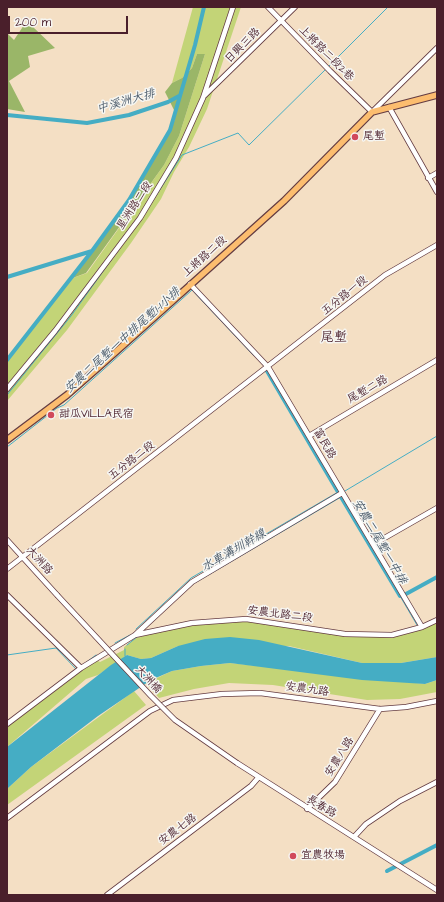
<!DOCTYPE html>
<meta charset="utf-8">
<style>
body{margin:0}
#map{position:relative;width:444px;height:902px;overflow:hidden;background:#f4dfc4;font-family:"Architects Daughter",sans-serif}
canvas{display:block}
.frame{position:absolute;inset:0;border:8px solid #4a1f2b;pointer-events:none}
.scale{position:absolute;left:8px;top:16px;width:120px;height:18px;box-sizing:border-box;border:2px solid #4a1f2b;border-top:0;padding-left:5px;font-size:12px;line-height:14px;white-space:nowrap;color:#4a1f2b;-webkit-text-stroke:3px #f6f6f2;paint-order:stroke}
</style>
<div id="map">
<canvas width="444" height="902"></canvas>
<div class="frame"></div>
<div class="scale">200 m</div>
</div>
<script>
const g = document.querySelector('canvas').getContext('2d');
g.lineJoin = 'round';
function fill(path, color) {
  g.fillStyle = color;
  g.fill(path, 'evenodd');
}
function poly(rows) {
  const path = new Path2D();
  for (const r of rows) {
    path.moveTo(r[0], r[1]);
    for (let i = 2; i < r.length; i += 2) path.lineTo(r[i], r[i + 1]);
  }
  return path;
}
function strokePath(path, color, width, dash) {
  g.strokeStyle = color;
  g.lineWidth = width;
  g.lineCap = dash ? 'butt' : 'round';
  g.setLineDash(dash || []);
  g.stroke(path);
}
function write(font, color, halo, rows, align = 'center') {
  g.font = font + ' "Architects Daughter","LXGW WenKai TC",sans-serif';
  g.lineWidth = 3;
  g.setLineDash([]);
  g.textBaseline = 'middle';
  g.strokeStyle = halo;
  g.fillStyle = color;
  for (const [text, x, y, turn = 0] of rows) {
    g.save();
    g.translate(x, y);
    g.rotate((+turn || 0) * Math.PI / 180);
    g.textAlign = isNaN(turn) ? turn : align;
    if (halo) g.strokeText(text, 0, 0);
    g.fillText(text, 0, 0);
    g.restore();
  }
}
fill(poly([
 [193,7,241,7,207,109,189,147,174,172,161,199,131,243,67,330,7,401,7,360,70,279,87,273,164,165,179,136,205,54,197,54,192,68,182,78,172,83],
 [246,619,345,634,392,635,437,620,437,657,401,663,362,663,289,646,178,646,151,658,141,659,127,655,98,675,86,679,7,747,7,727,96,660,100,662,124,650,124,647,136,638,192,623],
 [230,663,425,684,437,680,437,692,400,699,367,700,273,685,229,683,194,689,159,698,146,683,172,671,201,666],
 [134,691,146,705,7,805,7,789,31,767]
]), '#c3d477');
fill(poly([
 [24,25,33,27,55,48,28,56,30,67,9,81,25,112,7,109,7,33,14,40],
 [197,54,205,54,179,136,164,165,86,273,70,279,129,200,170,131,175,119,174,110,165,92,172,83,182,78,192,68]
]), '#9ab668');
fill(poly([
 [230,637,259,640,362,663,401,663,437,657,437,680,425,684,362,680,230,663,201,666,172,671,151,680,98,716,31,767,7,789,7,747,111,665,127,655,141,659,151,658,178,646,205,639]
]), '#45adc4');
strokePath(poly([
 [329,66,388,7],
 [145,213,182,155,238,133,249,145,325,70],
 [7,395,71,316,122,245],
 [7,447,57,408,64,405,192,290,254,356],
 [345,491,437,436],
 [193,584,341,497],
 [400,596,417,625],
 [136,629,191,578,338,492],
 [115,643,130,635],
 [127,645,137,637],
 [7,655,56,648,76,669],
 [125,656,125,649],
 [84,664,96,655]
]), '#45adc4', 1);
strokePath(poly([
 [7,115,87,123,129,115,168,102,179,96],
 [7,277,92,251],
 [7,360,92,251,129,200,170,130,195,45,204,7],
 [267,371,338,492],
 [341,497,400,596],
 [406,594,437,577],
 [387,871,437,845]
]), '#45adc4', 4);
const minor = poly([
 [268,7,330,71,372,112,437,48],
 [204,96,295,7],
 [389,107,437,192],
 [428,178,437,173],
 [190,284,268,367,422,627],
 [7,389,55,331,140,218,176,158,203,98,233,7],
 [309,436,437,360],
 [7,540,57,595],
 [374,544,437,508],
 [7,569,385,275,437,245],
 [7,595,81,668],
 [135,635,192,623,246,619,345,634,392,635,422,627,437,620],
 [7,724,81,668,135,635,192,582,342,493],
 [237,763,437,890],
 [307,809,335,782,380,709],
 [7,818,150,711,173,700,222,694,260,693,380,709,406,707,437,701],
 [354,837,366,824,400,801,437,782],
 [107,895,251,786,258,778]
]);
const major = poly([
 [7,440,67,395,100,366,284,201,372,112,437,95]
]);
strokePath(minor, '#643c42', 6);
strokePath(major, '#643c42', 8);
strokePath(minor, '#fff', 4.5);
strokePath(major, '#fcbd6f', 5.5);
const minorBridge = poly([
 [57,595,151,696,175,720,237,763]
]);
strokePath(minorBridge, '#643c42', 6, []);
strokePath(minorBridge, '#fff', 4.5);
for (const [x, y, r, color] of [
 [355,137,4,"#d1495b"],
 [51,415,4,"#d1495b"],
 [293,856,4,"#d1495b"]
]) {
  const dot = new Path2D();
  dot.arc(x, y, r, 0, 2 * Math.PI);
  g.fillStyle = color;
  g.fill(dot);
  strokePath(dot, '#f6f6f2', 1.5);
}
write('11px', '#4a1f2b', '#f6f6f2', [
 ["日興三路",243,46,-45],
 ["上將路二段2巷",326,54,45],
 ["星洲路二段",135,206,-57],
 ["上將路二段",205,257,-42],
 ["五分路一段",345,296,-39],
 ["尾塹二路",368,390,-30],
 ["富民路",324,444,60],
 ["五分路二段",132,461,-38],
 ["大洲路",39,561,48],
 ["安農北路二段",280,615,7],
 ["大洲橋",148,680,47],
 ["安農九路",307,690,8],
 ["安農八路",340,757,-58],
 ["長春路",321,807,31],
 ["安農七路",178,830,-37]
]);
write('11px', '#4a1f2b', '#f6f6f2', [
 ["尾塹",363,137],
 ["甜瓜VILLA民宿",59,415],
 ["宜農牧場",301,856]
], 'left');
write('italic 12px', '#485868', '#f6f6f2', [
 ["中溪洲大排",126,102,-16],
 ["安農二尾塹一中排尾塹1-1小排",123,341,-42],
 ["安農二尾塹一中排",379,542,60],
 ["水車溝圳幹線",234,551,-30]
]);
write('13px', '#4a1f2b', '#f6f6f2', [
 ["尾塹",334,338]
]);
</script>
